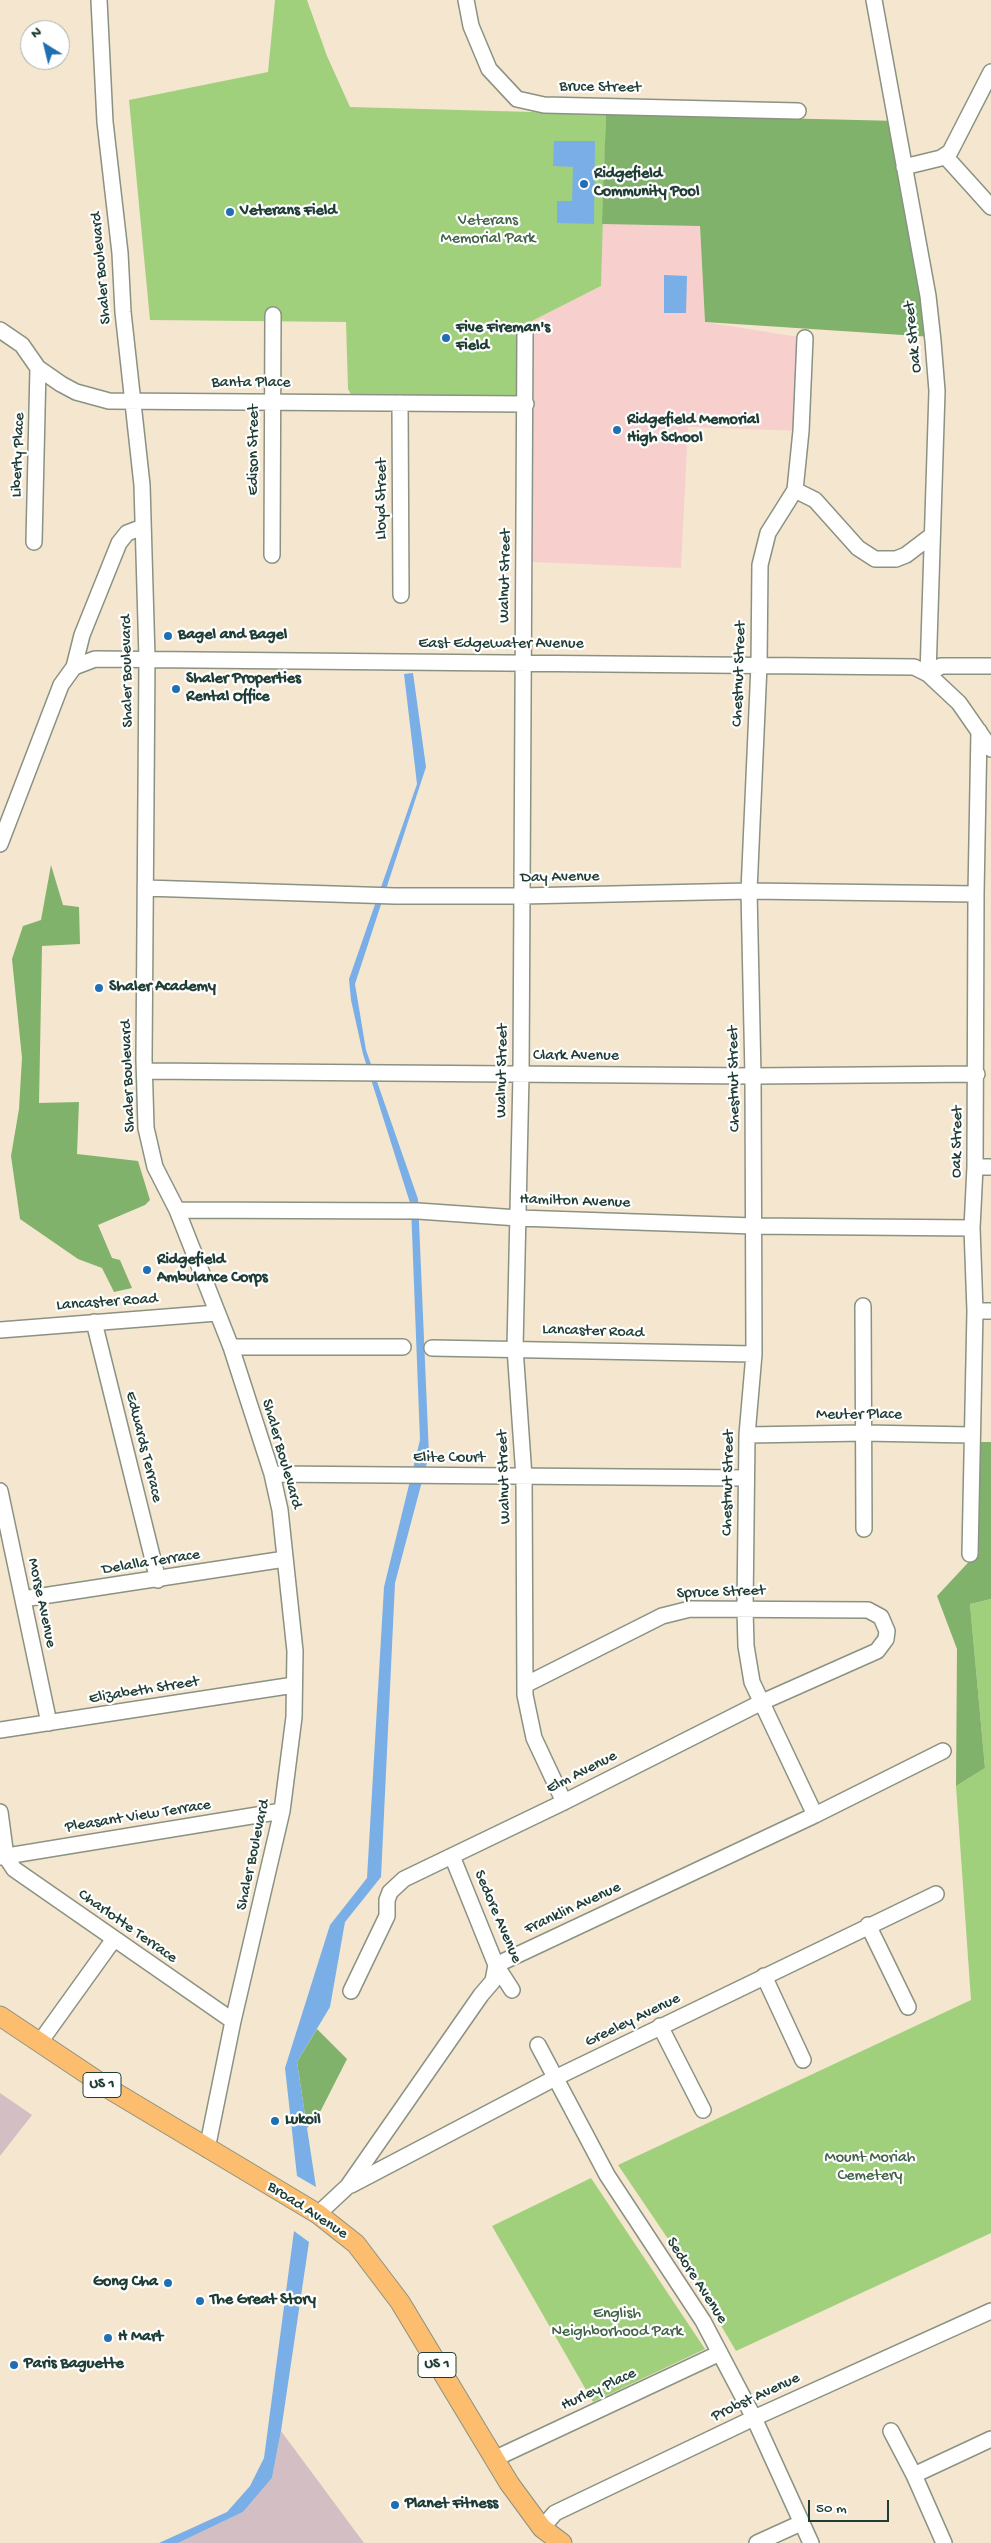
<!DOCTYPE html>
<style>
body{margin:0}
#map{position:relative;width:991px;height:2543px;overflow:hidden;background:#f5e6cf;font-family:"Gochi Hand",sans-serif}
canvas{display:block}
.north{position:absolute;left:20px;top:20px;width:50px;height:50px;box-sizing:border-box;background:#fff;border:1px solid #a5b1ae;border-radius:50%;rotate:324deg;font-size:14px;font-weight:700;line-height:20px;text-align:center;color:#1f3d34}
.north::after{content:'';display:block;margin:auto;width:18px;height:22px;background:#1f6fb2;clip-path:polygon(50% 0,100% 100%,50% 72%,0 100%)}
.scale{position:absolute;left:808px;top:2500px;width:81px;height:22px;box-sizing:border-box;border:2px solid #1f3d34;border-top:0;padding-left:6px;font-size:15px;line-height:18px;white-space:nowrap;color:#1f3d34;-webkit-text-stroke:4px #fff;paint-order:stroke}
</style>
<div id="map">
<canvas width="991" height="2543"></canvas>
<div class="north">N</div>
<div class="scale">50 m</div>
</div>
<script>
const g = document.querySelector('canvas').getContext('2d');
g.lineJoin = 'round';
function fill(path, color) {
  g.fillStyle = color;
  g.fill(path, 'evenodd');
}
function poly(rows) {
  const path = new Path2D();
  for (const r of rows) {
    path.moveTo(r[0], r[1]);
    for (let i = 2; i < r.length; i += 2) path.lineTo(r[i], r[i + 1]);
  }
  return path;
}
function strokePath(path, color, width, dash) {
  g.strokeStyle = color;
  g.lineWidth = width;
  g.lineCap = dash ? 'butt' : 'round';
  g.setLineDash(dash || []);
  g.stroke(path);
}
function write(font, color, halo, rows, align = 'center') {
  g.font = font + ' "Gochi Hand",sans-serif';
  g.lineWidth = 4.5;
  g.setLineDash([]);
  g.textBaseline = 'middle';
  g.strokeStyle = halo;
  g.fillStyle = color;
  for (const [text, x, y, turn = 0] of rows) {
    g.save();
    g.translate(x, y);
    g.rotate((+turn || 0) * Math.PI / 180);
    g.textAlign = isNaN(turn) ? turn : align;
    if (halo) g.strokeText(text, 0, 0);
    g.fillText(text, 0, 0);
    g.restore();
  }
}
fill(poly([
 [602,224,700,225,705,322,805,338,801,431,688,427,681,568,532,562,526,324,601,286]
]), '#f7d0cd');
fill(poly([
 [0,2093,32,2115,0,2156],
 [281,2431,364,2543,178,2543,243,2512,272,2478]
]), '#d2bec3');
fill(poly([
 [275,0,307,0,327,56,350,107,606,114,601,286,526,324,526,404,357,405,348,389,346,322,150,320,129,100,268,72],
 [991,1599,991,2233,736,2351,683,2261,618,2165,971,2000,956,1786,985,1768,970,1604],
 [591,2178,705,2349,593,2402,492,2226]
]), '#a1d07d');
fill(poly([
 [606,114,899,121,933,337,705,322,700,226,602,224],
 [51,865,63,905,79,907,80,944,42,946,39,1103,79,1102,77,1154,138,1161,150,1200,145,1205,98,1225,112,1258,120,1260,132,1288,114,1292,102,1268,78,1259,20,1219,11,1156,19,1109,22,1058,12,959,23,926,41,920],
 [978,1442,991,1442,991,1599,970,1604,985,1768,956,1786,957,1649,937,1596,978,1552],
 [317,2029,347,2059,317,2118,307,2128,297,2062]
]), '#80b26c');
fill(poly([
 [554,141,595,141,594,224,557,223,557,201,572,201,573,167,553,166],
 [664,275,687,276,686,313,664,313],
 [413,673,426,767,355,984,366,1050,418,1199,429,1455,395,1583,381,1877,345,1922,330,2007,297,2062,316,2187,297,2176,285,2068,330,1925,367,1878,384,1587,420,1440,411,1206,363,1054,351,1000,349,979,417,784,404,674],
 [294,2231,309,2242,281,2431,272,2478,243,2512,178,2543,159,2543,227,2512,250,2486,264,2458]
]), '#7aaee7');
const minor = poly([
 [99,0,105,122,120,253,123,312,142,485,147,658,144,1059,146,1128,155,1167,177,1210,231,1347,272,1474,280,1510,295,1651,294,1717,282,1811,233,2021,207,2149],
 [466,0,471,26,489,69,517,99,544,105,798,111],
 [874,0,928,296,933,341,937,391,928,674],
 [945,156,991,207],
 [904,167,941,158,950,152,991,72],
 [0,330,22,345,38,368,61,384,76,392,109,401,526,404],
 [525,333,521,1075,515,1348,524,1477,525,1695,534,1738,564,1802],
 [805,338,801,431,795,490,768,533,760,565,759,665,749,891,753,1076,754,1354,747,1435,745,1609,746,1646,752,1682,815,1815],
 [400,403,401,595],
 [795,490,815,500,858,548,875,559,896,559,906,555,931,536],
 [34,542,38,368],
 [272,555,273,315],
 [74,667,82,635,119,543,127,533,143,527],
 [928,674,941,666,991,666],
 [0,844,61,685,74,667,95,659,914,667,928,674,959,703,991,749],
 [145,888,395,896,522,896,749,891,976,894],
 [145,1071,753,1076,977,1074],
 [975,1167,991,1167],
 [177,1210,418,1211,518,1218,754,1226,972,1228],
 [863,1306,864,1529],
 [975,1311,991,1311],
 [94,1322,158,1580],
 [0,1330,217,1313],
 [231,1347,403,1347],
 [432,1348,754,1354],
 [747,1435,864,1433,971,1435],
 [272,1474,746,1478],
 [0,1491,49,1723],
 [970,1554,975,1311,972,1228,975,1167,976,894,979,731],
 [23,1599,285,1559],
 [0,1730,294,1685],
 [0,1812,6,1857,14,1869,233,2021],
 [452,1856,496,1965,512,1990],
 [0,1857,282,1811],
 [868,1925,908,2007],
 [764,1976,803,2060],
 [351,1991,387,1916,387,1900,390,1892,404,1879,564,1802,760,1703,877,1651,886,1639,887,1631,881,1617,868,1610,690,1609,662,1616,525,1685],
 [660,2026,703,2110],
 [40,2042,114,1939],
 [538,2045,607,2175,703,2321,754,2418,811,2543],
 [351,2185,555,2078,936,1894],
 [318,2214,348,2186,481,1995,493,1981,496,1965,815,1815,943,1751],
 [891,2431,914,2475,944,2543],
 [494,2459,720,2353],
 [914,2475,991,2439],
 [542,2528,555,2513,754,2418,991,2311],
 [757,2543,801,2523]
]);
const major = poly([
 [0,2016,111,2090,318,2214,356,2244,400,2302,509,2483,542,2528,562,2543]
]);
strokePath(minor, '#8a9282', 18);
strokePath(major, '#8a9282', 21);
strokePath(minor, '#fff', 15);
strokePath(major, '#fcbd6f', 19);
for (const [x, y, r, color] of [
 [584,184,5,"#1f6fb2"],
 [230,212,5,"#1f6fb2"],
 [446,338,5,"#1f6fb2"],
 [617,430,5,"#1f6fb2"],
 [168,636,5,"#1f6fb2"],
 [176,689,5,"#1f6fb2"],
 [99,988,5,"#1f6fb2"],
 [147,1270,5,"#1f6fb2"],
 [275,2121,5,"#1f6fb2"],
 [168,2283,5,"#1f6fb2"],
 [200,2301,5,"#1f6fb2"],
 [108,2338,5,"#1f6fb2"],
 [14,2365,5,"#1f6fb2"],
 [395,2505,5,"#1f6fb2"]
]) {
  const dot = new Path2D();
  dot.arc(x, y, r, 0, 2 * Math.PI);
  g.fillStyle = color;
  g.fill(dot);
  strokePath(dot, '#fff', 2);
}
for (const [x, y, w] of [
 [102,2085,38],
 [437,2365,38]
]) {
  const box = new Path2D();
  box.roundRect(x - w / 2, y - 12.5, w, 25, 4);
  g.fillStyle = '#fff';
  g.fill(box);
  strokePath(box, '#1f3d34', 1);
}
write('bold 15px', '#1f3d34', null, [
 ["US 1",102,2085],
 ["US 1",437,2365]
]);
write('16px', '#1f3d34', '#fff', [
 ["Bruce Street",600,88,1],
 ["Shaler Boulevard",102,268,-95],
 ["Oak Street",914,337,-96],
 ["Banta Place",251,384],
 ["Edison Street",255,450,-90],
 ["Liberty Place",19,455,-88],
 ["Lloyd Street",383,499,-90],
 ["Walnut Street",506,576,-89],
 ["East Edgewater Avenue",501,645],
 ["Shaler Boulevard",128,671,-91],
 ["Chestnut Street",740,674,-88],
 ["Day Avenue",560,878,-1],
 ["Clark Avenue",576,1057],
 ["Walnut Street",503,1071,-89],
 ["Shaler Boulevard",129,1076,-92],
 ["Chestnut Street",735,1079,-91],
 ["Oak Street",958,1142,-89],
 ["Hamilton Avenue",575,1202,2],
 ["Lancaster Road",107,1303,-4],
 ["Lancaster Road",593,1332,2],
 ["Meuter Place",859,1416],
 ["Edwards Terrace",143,1447,76],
 ["Shaler Boulevard",281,1454,74],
 ["Elite Court",449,1459],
 ["Walnut Street",505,1477,-92],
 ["Chestnut Street",729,1483,-89],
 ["Delalla Terrace",151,1563,-9],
 ["Spruce Street",721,1593,-2],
 ["Morse Avenue",41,1603,78],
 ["Elizabeth Street",144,1691,-9],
 ["Elm Avenue",582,1773,-27],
 ["Pleasant View Terrace",138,1817,-9],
 ["Shaler Boulevard",254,1855,-78],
 ["Franklin Avenue",573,1909,-25],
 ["Sedore Avenue",497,1917,67],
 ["Charlotte Terrace",127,1927,35],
 ["Greeley Avenue",633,2021,-26],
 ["Broad Avenue",307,2211,33],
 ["Sedore Avenue",696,2281,57],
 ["Hurley Place",599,2390,-25],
 ["Probst Avenue",756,2398,-25]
]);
write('bold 16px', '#1f3d34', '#fff', [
 ["Ridgefield",594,175],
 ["Community Pool",594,193],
 ["Veterans Field",240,212],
 ["Five Fireman's",456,329],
 ["Field",456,347],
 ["Ridgefield Memorial",627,421],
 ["High School",627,439],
 ["Bagel and Bagel",178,636],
 ["Shaler Properties",186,680],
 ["Rental Office",186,698],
 ["Shaler Academy",109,988],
 ["Ridgefield",157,1261],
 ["Ambulance Corps",157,1279],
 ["Lukoil",285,2121],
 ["Gong Cha",158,2283,"right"],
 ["The Great Story",210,2301],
 ["H Mart",118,2338],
 ["Paris Baguette",24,2365],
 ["Planet Fitness",405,2505]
], 'left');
write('16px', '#406246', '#fff', [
 ["Veterans",488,222],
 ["Memorial Park",488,240],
 ["Mount Moriah",870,2159],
 ["Cemetery",870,2177],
 ["English",617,2315],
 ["Neighborhood Park",617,2333]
]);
</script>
